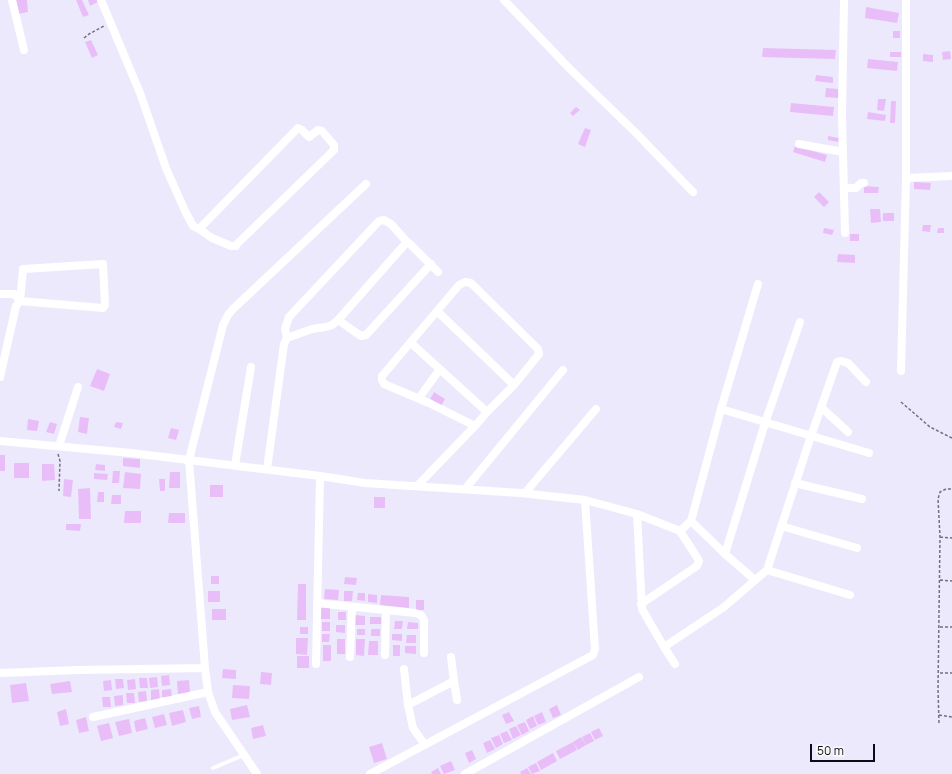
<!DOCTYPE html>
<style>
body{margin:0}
#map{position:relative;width:952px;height:774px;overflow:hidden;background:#ede9fd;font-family:Manrope,sans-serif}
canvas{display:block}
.scale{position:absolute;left:810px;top:744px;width:65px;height:18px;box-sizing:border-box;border:2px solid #0e0b16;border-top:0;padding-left:5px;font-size:12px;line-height:14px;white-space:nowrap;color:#0e0b16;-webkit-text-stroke:3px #f9f9f9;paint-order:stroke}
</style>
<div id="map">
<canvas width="952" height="774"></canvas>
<div class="scale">50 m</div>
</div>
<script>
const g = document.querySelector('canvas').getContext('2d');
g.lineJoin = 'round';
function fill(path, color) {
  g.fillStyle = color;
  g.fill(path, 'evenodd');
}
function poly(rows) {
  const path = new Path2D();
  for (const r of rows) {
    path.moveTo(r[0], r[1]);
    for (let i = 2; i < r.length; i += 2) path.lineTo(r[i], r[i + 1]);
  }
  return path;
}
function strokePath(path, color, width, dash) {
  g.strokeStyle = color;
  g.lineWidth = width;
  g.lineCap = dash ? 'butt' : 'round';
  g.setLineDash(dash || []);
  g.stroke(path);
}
fill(poly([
 [16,0,27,0,28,12,18,14],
 [76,0,82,0,89,15,83,17],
 [88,0,98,0,98,2,90,6],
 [866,7,899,13,897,23,865,18],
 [893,31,900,31,900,38,893,38],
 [91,40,98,55,92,58,85,42],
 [763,48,836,50,835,59,762,57],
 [950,51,951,59,943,60,942,52],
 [890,52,901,52,901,57,890,57],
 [923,54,933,55,933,62,923,61],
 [868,59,898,62,897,71,867,68],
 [816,75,833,77,833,83,815,81],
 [826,88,838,89,838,98,825,97],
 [878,99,886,99,884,111,877,110],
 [891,101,896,101,895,123,890,123],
 [791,103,834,107,833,116,790,112],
 [576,107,580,110,573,116,570,113],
 [868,112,886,115,885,121,867,119],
 [585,128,591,130,585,147,578,144],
 [828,136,839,138,838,142,828,140],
 [795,146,827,155,825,162,793,152],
 [914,182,931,183,930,190,914,189],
 [864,186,879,187,878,193,864,193],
 [819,192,829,202,824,207,814,197],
 [870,209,880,209,881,222,871,223],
 [883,213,894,213,894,221,883,221],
 [923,225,931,225,930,232,922,231],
 [824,228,834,230,832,235,823,233],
 [938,228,944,228,944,233,937,233],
 [850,234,859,234,859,241,850,241],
 [838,254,855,255,855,263,837,262],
 [97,369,110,374,104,391,90,386],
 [434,392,445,399,441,406,430,399],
 [80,417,89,418,87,434,78,432],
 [28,419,39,421,37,431,27,430],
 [50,422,57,424,54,434,46,432],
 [116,422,123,423,121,429,114,427],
 [171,428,179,430,176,440,168,438],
 [0,455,5,455,5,471,0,471],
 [123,458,140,459,140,468,123,466],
 [14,463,29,463,29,478,14,478],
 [42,464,54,464,55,480,42,481],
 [96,464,105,465,105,471,95,470],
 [113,471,120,471,119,483,112,483],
 [125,472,141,474,140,489,123,488],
 [170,472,180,472,180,488,169,488],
 [94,473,108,474,107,480,94,479],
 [64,479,73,480,71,497,63,496],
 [159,479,165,479,165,491,160,491],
 [210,485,223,485,223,497,210,497],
 [90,488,91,519,79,519,78,489],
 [98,492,104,492,104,502,97,502],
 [112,495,121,495,121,504,111,504],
 [374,497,385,497,385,508,374,508],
 [125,511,141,511,141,523,124,523],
 [169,513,185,513,185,523,168,523],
 [66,524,81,524,80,531,66,530],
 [211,576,219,576,219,584,211,584],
 [345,577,357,578,356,585,344,584],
 [298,584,306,584,306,620,297,620],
 [325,589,339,590,338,600,324,599],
 [208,591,220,591,220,602,208,602],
 [344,591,353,591,352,601,344,601],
 [358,593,365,593,365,601,357,600],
 [368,594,377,595,377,603,368,602],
 [381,595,409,597,409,608,380,605],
 [416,600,424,600,424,610,416,610],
 [320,607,330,608,330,619,320,619],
 [212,609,226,609,226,620,212,620],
 [338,612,346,612,346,620,338,620],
 [355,615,365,616,365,625,355,625],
 [370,617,381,617,381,624,370,624],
 [395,621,403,621,402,629,394,629],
 [322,622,330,622,330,631,322,631],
 [408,622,418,623,418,629,407,629],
 [336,625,345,625,345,633,336,632],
 [300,627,308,627,308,634,300,634],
 [357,629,365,629,365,635,357,635],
 [371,629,380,629,380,636,371,636],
 [322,634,330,634,329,642,322,642],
 [392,634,402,634,402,641,392,640],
 [407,635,416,635,416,643,406,643],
 [296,638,308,638,307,655,296,654],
 [337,639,345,639,345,654,337,654],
 [356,639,365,639,364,656,356,655],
 [369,641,378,641,378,655,368,655],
 [323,645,331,645,331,661,323,661],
 [393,645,400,645,400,656,393,656],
 [405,646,416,646,416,654,405,653],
 [297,656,309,656,309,668,297,668],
 [223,669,236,670,236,679,222,678],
 [261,672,272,673,271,685,260,684],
 [169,675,170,685,162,686,161,676],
 [157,677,158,687,150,688,149,678],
 [139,678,147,678,148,688,140,688],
 [115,679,123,679,124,688,116,689],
 [135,679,136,689,128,690,127,680],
 [111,680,112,690,104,691,103,681],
 [189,680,190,693,178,694,177,681],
 [70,681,72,692,52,694,50,684],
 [26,683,29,701,12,703,10,685],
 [233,685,250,686,249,699,232,698],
 [159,689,160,699,151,700,151,690],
 [171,689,172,697,162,697,162,690],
 [146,691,147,701,139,702,138,692],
 [126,693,134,693,135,703,127,703],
 [123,695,123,705,115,706,114,696],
 [102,697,110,697,111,707,103,707],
 [247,705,250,717,232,720,230,709],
 [557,705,561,715,553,718,549,709],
 [199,706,201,717,192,719,189,708],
 [66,709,69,724,60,726,57,712],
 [183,710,186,722,172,726,169,713],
 [509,712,514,721,506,724,502,715],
 [542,712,546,722,538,725,534,716],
 [164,714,167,725,155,728,152,717],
 [533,716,537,726,530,729,526,720],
 [86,717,89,731,79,733,76,720],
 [145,718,148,729,136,732,134,721],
 [129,719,132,733,119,736,115,722],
 [525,722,529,731,522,735,517,725],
 [109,723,113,738,101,741,97,726],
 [263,725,266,736,253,739,251,728],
 [516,726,521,735,513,739,509,729],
 [599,728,603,736,595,740,591,732],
 [507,731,512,740,504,743,500,734],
 [590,733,594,741,586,745,582,737],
 [499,735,503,744,496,748,491,738],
 [581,737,586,745,578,750,573,742],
 [490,740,495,749,487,753,483,743],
 [573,742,577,750,560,759,556,751],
 [382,743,387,759,374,763,369,747],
 [472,750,476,759,469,763,465,753],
 [553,753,557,761,541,770,537,762],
 [451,761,455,770,444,774,440,766],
 [536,763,540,771,532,774,528,767],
 [438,768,441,774,432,774,431,772],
 [527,768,531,774,521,774,520,772]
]), '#e9bef8');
strokePath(poly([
 [84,38,89,34,104,26],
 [901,402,930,427,952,438],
 [58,454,60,461,59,491],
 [940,537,952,538],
 [940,580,952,581],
 [940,627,952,627],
 [940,673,952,673],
 [939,715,952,717],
 [939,723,938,689,940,537,938,499,940,492,946,489,952,489]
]), '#736f7e', 1.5, [3, 2]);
strokePath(poly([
 [213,768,244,755]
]), '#fff', 4);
strokePath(poly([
 [12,0,24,50],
 [101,0,140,93,166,168,185,211,193,226,199,229,212,238,231,246,236,246,237,244,334,150,334,145,322,131,318,130,309,137,302,130,298,128,199,229],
 [504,0,569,68,636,133,693,192],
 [844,0,842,115,845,233],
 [799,144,843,152],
 [906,178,952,176],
 [844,188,856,188,861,183,864,183],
 [0,294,14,294,20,301],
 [438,312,514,385],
 [338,320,361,336,366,335,431,264],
 [287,338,285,329,289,317,379,221,384,220,391,224,407,242],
 [411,343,487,412],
 [901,371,906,178,906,0],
 [0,377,16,306,20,301,23,269,103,264,105,305,103,308,20,301],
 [419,398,440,369],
 [821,407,848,432],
 [721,409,869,453],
 [0,441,131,453,320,476,365,483,521,493,585,500,637,514,680,531,691,521,721,409,758,284],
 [59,446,78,387],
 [235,465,251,367],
 [267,469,284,344,287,338,312,329,326,327,332,325,338,320,406,243,409,243,438,272],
 [795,483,862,499],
 [418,485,475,426,487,412,514,385,539,354,538,349,471,283,465,282,459,285,388,369,382,376,382,380,384,384,429,403,475,426],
 [466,488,563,370],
 [525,493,596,409],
 [637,514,642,609,664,647,675,664],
 [691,521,725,554,755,580],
 [781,526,857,548],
 [725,554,765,423,800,322],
 [767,570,850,595],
 [317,603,415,613,421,615,424,620,424,653],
 [641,604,697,566,699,561,698,559,680,531],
 [664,647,724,607,767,570,811,436,837,362,841,361,848,363,866,382],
 [385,655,386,610],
 [350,657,352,607],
 [451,657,454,681],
 [316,664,320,476],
 [404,669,408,705,413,728,425,745],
 [0,673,78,670,205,668],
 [408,705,454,681,457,700],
 [93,717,208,692],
 [257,774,215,712,208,692,205,668,189,460,223,325,228,315,233,309,366,184],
 [370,774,593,655,595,649,585,500],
 [465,774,639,677]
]), '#fff', 8);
</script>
